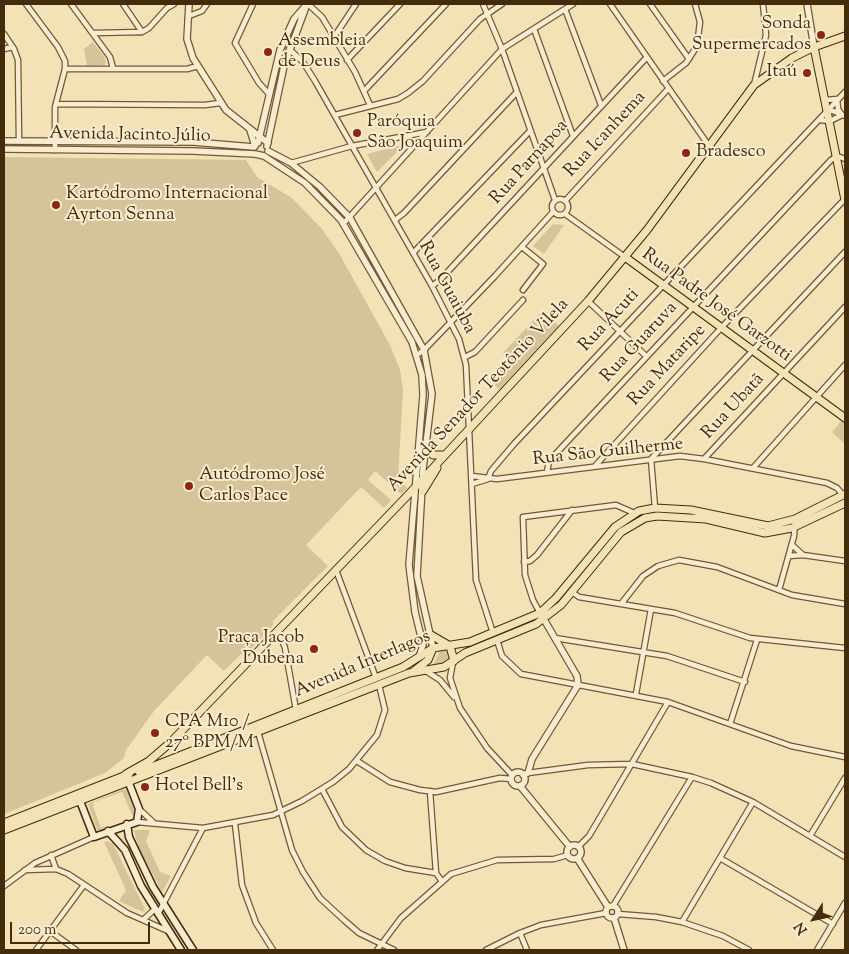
<!DOCTYPE html>
<meta charset="utf-8">
<style>
body{margin:0}
#map{position:relative;width:849px;height:954px;overflow:hidden;background:#f3e2b6;font-family:"Sorts Mill Goudy",serif}
canvas{display:block}
.frame{position:absolute;inset:0;border:5px solid #442b0b;pointer-events:none}
.north{position:absolute;left:789px;top:894px;width:50px;height:50px;-webkit-text-stroke:4px #f7ecd0;paint-order:stroke;rotate:235deg;font-size:14px;font-weight:700;line-height:20px;text-align:center;color:#442b0b}
.north::after{content:'';display:block;margin:auto;width:18px;height:22px;background:#442b0b;clip-path:polygon(50% 0,100% 100%,50% 72%,0 100%)}
.scale{position:absolute;left:10px;top:922px;width:140px;height:22px;box-sizing:border-box;border:2px solid #442b0b;border-top:0;padding-left:6px;font-size:15px;line-height:18px;white-space:nowrap;color:#442b0b;-webkit-text-stroke:4px #f7ecd0;paint-order:stroke}
</style>
<div id="map">
<canvas width="849" height="954"></canvas>
<div class="frame"></div>
<div class="north">N</div>
<div class="scale">200 m</div>
</div>
<script>
const g = document.querySelector('canvas').getContext('2d');
g.lineJoin = 'round';
function fill(path, color) {
  g.fillStyle = color;
  g.fill(path, 'evenodd');
}
function poly(rows) {
  const path = new Path2D();
  for (const r of rows) {
    if (r.length === 3) {
      path.moveTo(r[0] + r[2], r[1]);
      path.arc(r[0], r[1], r[2], 0, 2 * Math.PI);
      continue;
    }
    path.moveTo(r[0], r[1]);
    for (let i = 2; i < r.length; i += 2) path.lineTo(r[i], r[i + 1]);
  }
  return path;
}
function strokePath(path, color, width, dash) {
  g.strokeStyle = color;
  g.lineWidth = width;
  g.lineCap = dash ? 'butt' : 'round';
  g.setLineDash(dash || []);
  g.stroke(path);
}
function write(font, color, halo, rows, align = 'center') {
  g.font = font + ' "Sorts Mill Goudy",serif';
  g.lineWidth = 4;
  g.setLineDash([]);
  g.textBaseline = 'middle';
  g.strokeStyle = halo;
  g.fillStyle = color;
  for (const [text, x, y, turn = 0] of rows) {
    g.save();
    g.translate(x, y);
    g.rotate((+turn || 0) * Math.PI / 180);
    g.textAlign = isNaN(turn) ? turn : align;
    if (halo) g.strokeText(text, 0, 0);
    g.fillText(text, 0, 0);
    g.restore();
  }
}
fill(poly([
 [93,42,104,56,106,62,105,65,87,66,84,49],
 [402,145,403,146,377,172,367,154],
 [4,157,246,160,257,177,292,198,322,229,340,255,390,345,400,370,403,390,398,479,407,488,401,494,375,471,368,480,391,500,384,508,361,487,306,545,328,566,272,622,274,624,246,654,241,654,224,671,207,655,154,711,126,750,124,758,105,773,4,814],
 [553,224,564,225,544,254,533,246],
 [542,311,559,326,500,390,491,381,510,360,503,353],
 [842,420,845,423,845,444,832,432],
 [441,649,450,649,453,656,448,662,433,665],
 [126,788,134,805,134,814,132,815,122,792,94,802,93,806,101,828,105,826,103,830,97,830,88,804],
 [134,830,150,830,146,841,151,852,160,872,171,876,162,892,139,848],
 [107,841,113,844,117,852,145,909,143,912,119,901,126,890,104,842]
]), '#d5c399');
const minor = poly([
 [26,4,58,47,65,61,65,69,55,107,55,150],
 [71,4,110,57,113,68],
 [123,4,142,32],
 [253,4,235,43,259,83,269,94],
 [308,4,322,17,355,72,370,105],
 [483,4,502,49,555,200],
 [610,4,709,146],
 [650,4,689,59],
 [565,9,601,105],
 [189,16,202,11,207,4],
 [534,29,573,136],
 [94,33,142,32,149,28,167,8,174,4],
 [4,34,14,49,18,60,19,141],
 [334,37,356,4],
 [4,49,13,47],
 [289,49,303,62,315,81,432,286,459,339,466,365,476,580,493,633],
 [347,60,400,4],
 [65,69,187,69,198,66],
 [663,81,686,63,697,46,700,22,695,4],
 [754,85,766,35,763,4],
 [364,91,446,4],
 [56,104,205,105,220,103],
 [828,111,833,111,845,116],
 [335,115,398,99,408,93,423,81,480,19,502,4],
 [820,120,830,121,842,115,838,109,837,99,826,100],
 [291,163,352,146,427,132],
 [560,207,8],
 [565,201,668,89],
 [565,214,625,257],
 [395,220,404,213,516,93],
 [343,224,502,49,573,4],
 [522,247,543,264,523,290],
 [413,253,530,131],
 [432,286,440,280,647,57],
 [588,301,646,356],
 [417,355,424,350,495,276,553,212],
 [465,357,475,352,523,300],
 [704,459,845,307],
 [595,466,721,328,845,199],
 [753,468,845,365],
 [547,472,549,461,831,160,837,156,845,159],
 [472,476,497,479,680,456,704,459,827,483,837,488,843,495],
 [488,479,491,471,514,444,845,92],
 [472,484,488,479],
 [655,508,651,459,845,252],
 [792,545,803,555],
 [789,556,803,555,845,561],
 [524,562,530,561,537,555,572,510],
 [336,570,376,678],
 [779,590,794,536,795,519],
 [572,592,579,597,675,613,750,638,845,648],
 [621,604,643,576,658,566,679,560,717,567,792,595,845,604],
 [540,613,533,600,525,575,523,517,616,505,634,513],
 [275,633,282,640,285,648,296,710],
 [555,638,667,656,745,682],
 [497,640,502,656,521,674,668,702,791,746,845,757],
 [453,662,450,678,460,708,487,748,512,775],
 [426,671,440,680,454,697],
 [636,694,651,609],
 [730,724,757,640],
 [258,732,292,850,303,872,320,898,344,920,359,933,394,950],
 [357,761,390,782,420,790,436,792,500,778,511,779],
 [528,773,588,765,632,764,692,777,711,783,753,802,845,857],
 [322,789,342,827,366,850,385,861,405,868,436,873],
 [430,791,436,873,441,880],
 [139,809,153,822],
 [137,822,203,828,273,815,302,801,333,782,349,769,377,735,385,710,379,685],
 [235,824,242,885,256,923,273,950],
 [810,836,845,778],
 [578,847,589,836,668,702],
 [51,855,56,869],
 [720,858,833,924],
 [25,870,56,869,68,874,127,913,168,931],
 [4,886,35,863,94,837],
 [613,906,692,777],
 [158,914,203,828],
 [618,914,656,917,682,922,723,936,749,950],
 [143,920,155,909],
 [682,922,753,802],
 [50,931,76,950],
 [520,933,527,950],
 [36,950,84,885],
 [377,950,401,918,451,874,497,860,554,859,568,855],
 [486,950,520,933,541,925,606,913],
 [817,950,845,903]
]);
const tertiary = poly([
 [189,4,187,39,193,58,226,110,268,143],
 [807,4,814,47],
 [250,130,255,146],
 [4,141,193,142,254,147],
 [258,143,280,50,294,19,307,4],
 [267,146,284,66,307,4],
 [4,149,193,151,255,154,264,156,305,183,341,220,412,342,422,375,423,395,409,565,415,612,423,645,419,657],
 [268,151,291,163,320,187,350,218,424,350,432,394,423,469,417,576,433,648],
 [518,779,7],
 [523,775,528,773,532,759,578,685,577,676,542,616],
 [520,786,570,847],
 [574,852,7],
 [577,858,608,907],
 [612,912,6],
 [614,918,624,950]
]);
const secondary = poly([
 [80,801,94,837,137,822,139,809,127,778],
 [127,824,129,837,153,887,193,950],
 [108,831,125,850,141,886,181,950]
]);
const primary = poly([
 [814,47,845,200],
 [625,257,845,418],
 [427,446,433,455,444,455],
 [423,491,437,468],
 [431,635,450,646,454,661],
 [414,671,428,660,433,648],
 [139,772,403,667,433,648,470,642,540,613,556,598,615,527,639,511,655,508,691,510,768,526,795,519,845,494],
 [126,774,149,761,171,742,408,495,588,301,647,230,754,85,792,58,814,47,845,36],
 [4,823,129,774],
 [4,830,409,673,444,667,465,653,536,624,561,605,621,532,645,518,657,516,706,519,765,533,792,528,845,503]
]);
strokePath(minor, '#705936', 7);
strokePath(tertiary, '#705936', 8);
strokePath(secondary, '#442b0b', 9);
strokePath(primary, '#442b0b', 9);
strokePath(minor, '#f7ecd0', 4.5);
strokePath(tertiary, '#f7ecd0', 5.5);
strokePath(secondary, '#f7ecd0', 6);
strokePath(primary, '#f3e2b6', 7);
for (const [x, y, r, color] of [
 [821,35,5,"#8f2418"],
 [268,52,5,"#8f2418"],
 [807,73,5,"#8f2418"],
 [357,133,5,"#8f2418"],
 [686,153,5,"#8f2418"],
 [56,205,5,"#8f2418"],
 [189,486,5,"#8f2418"],
 [314,649,5,"#8f2418"],
 [155,733,5,"#8f2418"],
 [145,787,5,"#8f2418"]
]) {
  const dot = new Path2D();
  dot.arc(x, y, r, 0, 2 * Math.PI);
  g.fillStyle = color;
  g.fill(dot);
  strokePath(dot, '#f7ecd0', 2);
}
write('18px', '#442b0b', '#f7ecd0', [
 ["Sonda",811,25,"right"],
 ["Supermercados",811,46,"right"],
 ["Assembleia",278,42],
 ["de Deus",278,63],
 ["Itaú",797,73,"right"],
 ["Paróquia",367,123],
 ["São Joaquim",367,144],
 ["Bradesco",696,153],
 ["Kartódromo Internacional",66,195],
 ["Ayrton Senna",66,216],
 ["Autódromo José",199,476],
 ["Carlos Pace",199,497],
 ["Praça Jacob",304,639,"right"],
 ["Dubena",304,660,"right"],
 ["CPA M10 /",165,723],
 ["27º BPM/M",165,744],
 ["Hotel Bell's",155,787]
], 'left');
write('18px', '#442b0b', '#f7ecd0', [
 ["Rua Icanhema",606,135,-47],
 ["Avenida Jacinto Júlio",130,136,1],
 ["Rua Parnapoa",530,163,-48],
 ["Rua Guaiuba",446,288,62],
 ["Rua Padre José Garzotti",716,306,36],
 ["Rua Acuti",610,321,-47],
 ["Rua Guaruva",640,343,-47],
 ["Rua Mataripe",668,366,-47],
 ["Avenida Senador Teotônio Vilela",479,396,-47],
 ["Rua Ubatã",734,407,-47],
 ["Rua São Guilherme",608,453,-6],
 ["Avenida Interlagos",363,665,-23]
]);
</script>
